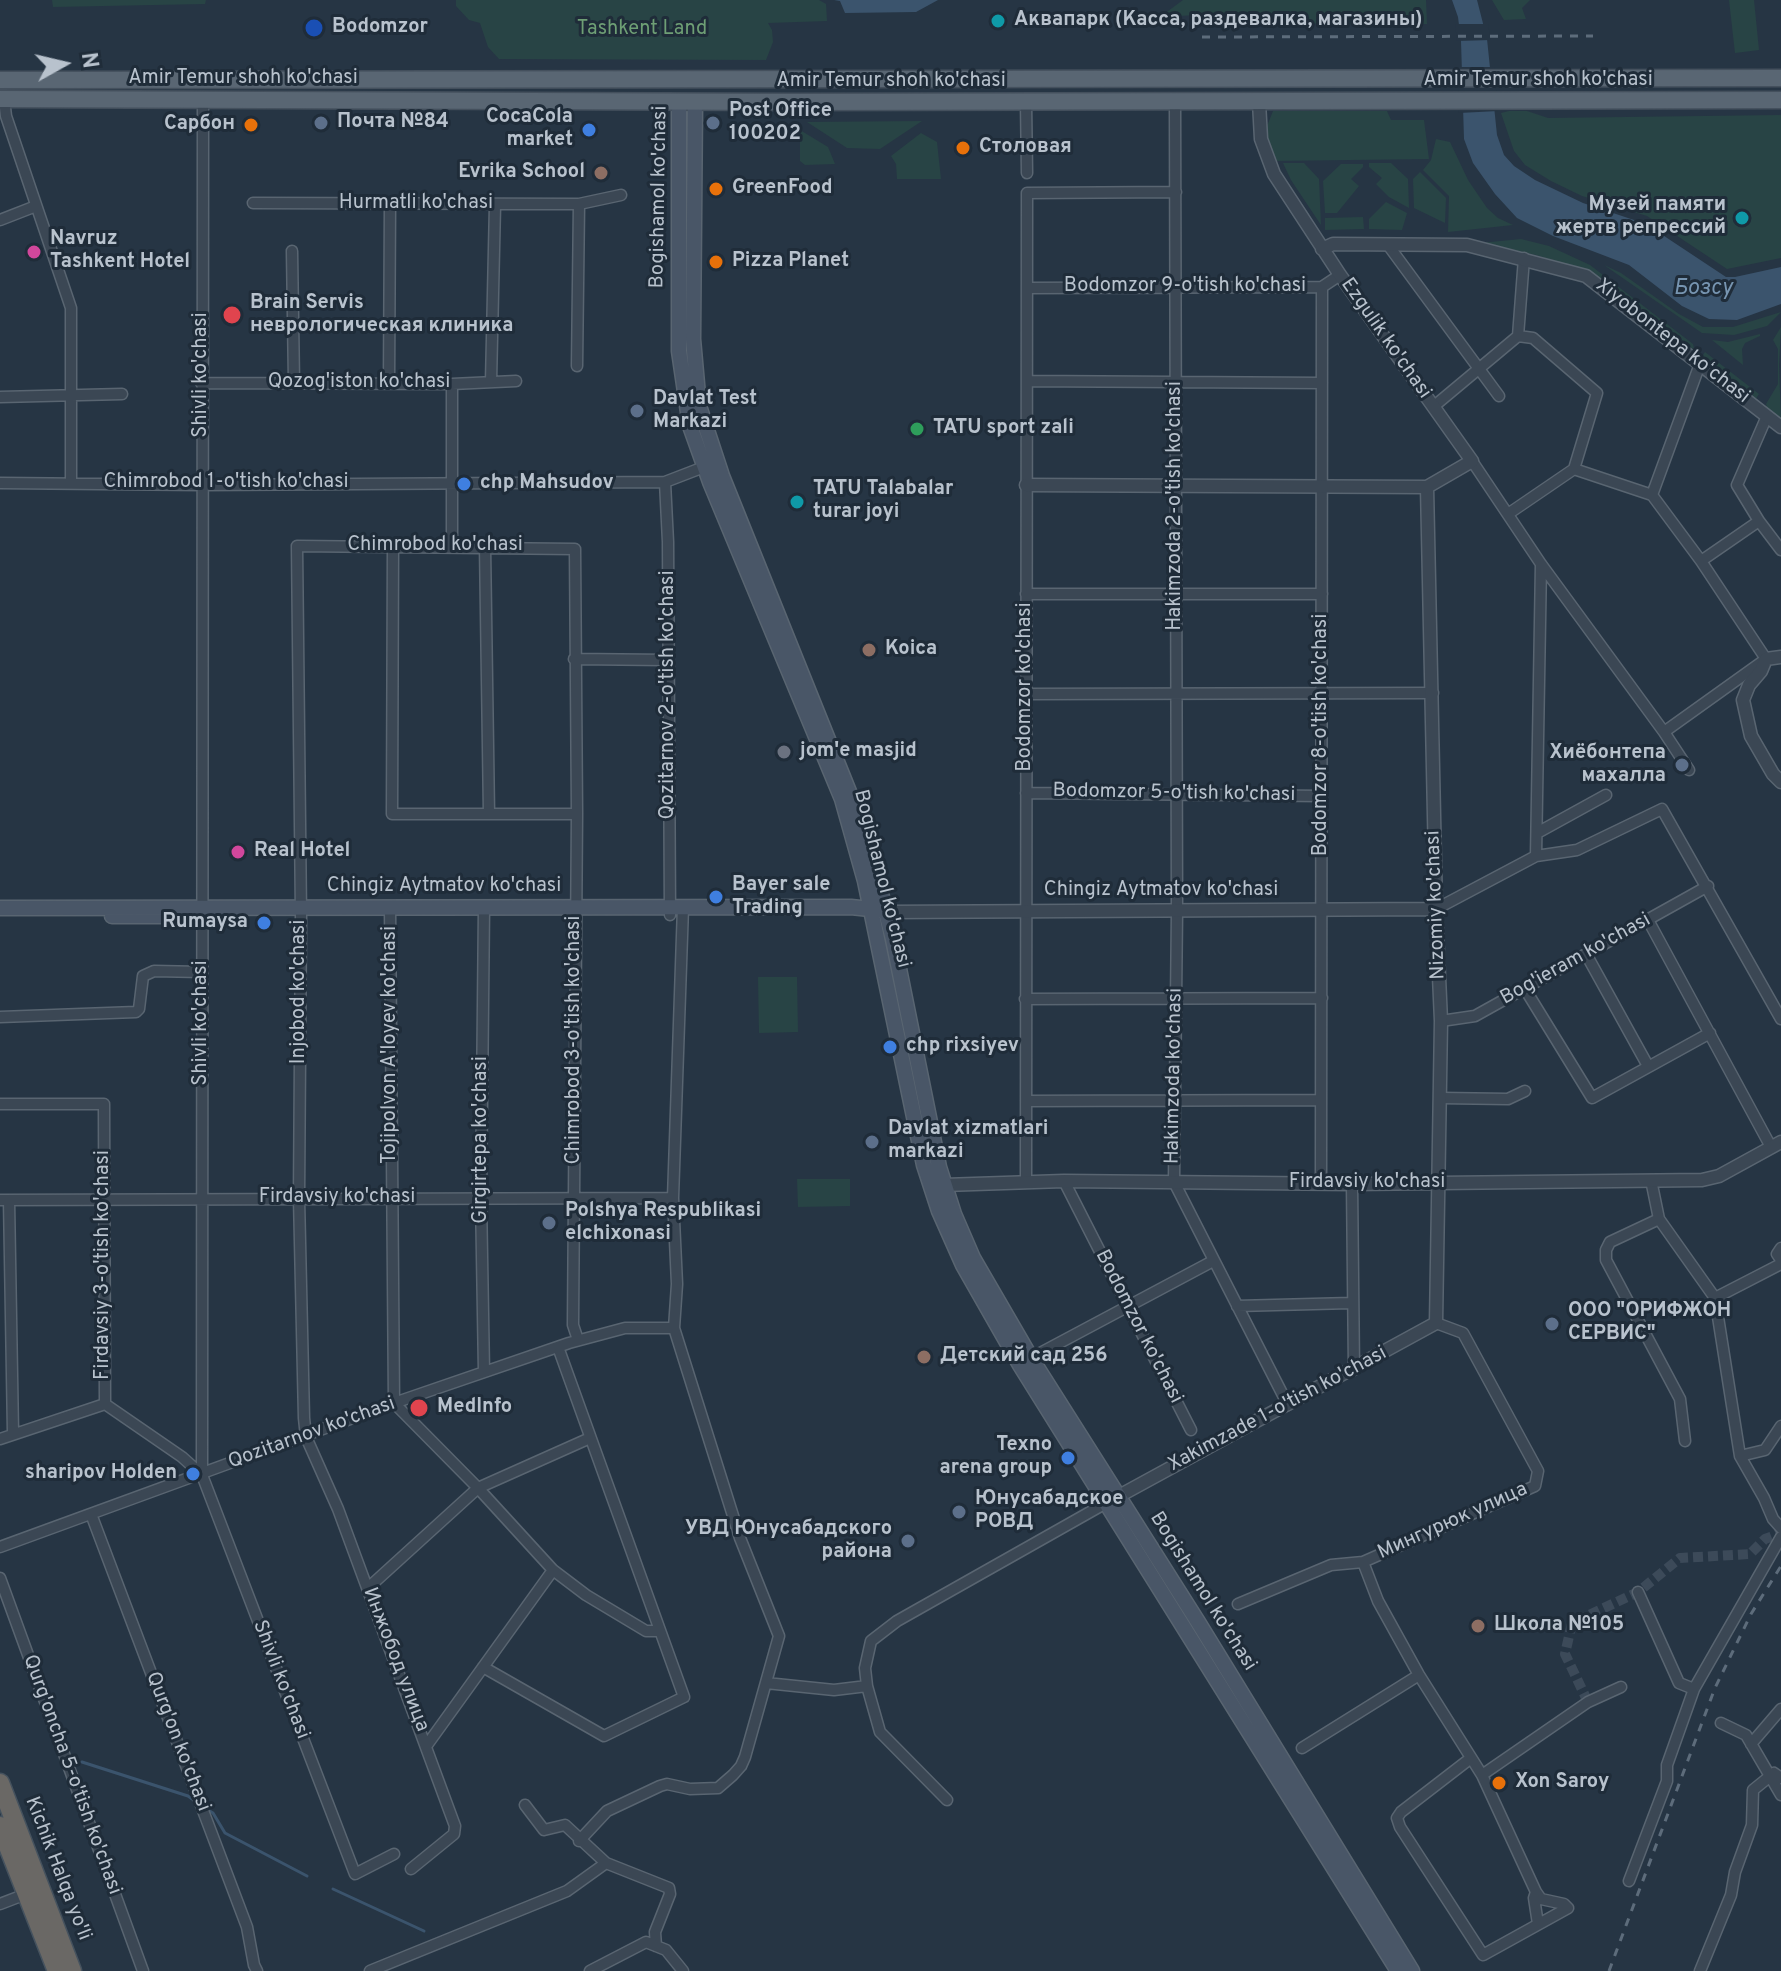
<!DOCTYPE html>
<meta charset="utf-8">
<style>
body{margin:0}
#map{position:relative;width:1781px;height:1971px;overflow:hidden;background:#263544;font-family:Overpass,sans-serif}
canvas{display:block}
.north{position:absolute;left:24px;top:24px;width:80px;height:80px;-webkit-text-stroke:6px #1f2c39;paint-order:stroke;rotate:82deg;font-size:22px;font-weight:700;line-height:32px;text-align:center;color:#b8c2cd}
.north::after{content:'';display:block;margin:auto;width:28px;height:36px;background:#b8c2cd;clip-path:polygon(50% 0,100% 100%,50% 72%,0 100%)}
</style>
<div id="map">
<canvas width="1781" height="1971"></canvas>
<div class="north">N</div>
</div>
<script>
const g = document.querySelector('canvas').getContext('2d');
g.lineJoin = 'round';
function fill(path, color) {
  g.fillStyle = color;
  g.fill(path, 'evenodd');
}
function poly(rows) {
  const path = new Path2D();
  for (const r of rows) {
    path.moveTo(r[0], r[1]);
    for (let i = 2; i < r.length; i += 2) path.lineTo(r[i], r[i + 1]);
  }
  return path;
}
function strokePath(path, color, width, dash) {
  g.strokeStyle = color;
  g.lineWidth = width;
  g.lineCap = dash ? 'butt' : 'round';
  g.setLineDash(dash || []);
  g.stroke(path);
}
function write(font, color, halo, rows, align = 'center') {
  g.font = font + ' Overpass,sans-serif';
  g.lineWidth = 6;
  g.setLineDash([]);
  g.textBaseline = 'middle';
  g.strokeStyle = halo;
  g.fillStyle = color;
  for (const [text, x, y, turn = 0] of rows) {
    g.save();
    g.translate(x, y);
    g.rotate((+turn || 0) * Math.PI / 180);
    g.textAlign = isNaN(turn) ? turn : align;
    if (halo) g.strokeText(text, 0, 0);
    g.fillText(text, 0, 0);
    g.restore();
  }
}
fill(poly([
 [52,0,206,0,205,4,53,7],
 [456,0,819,0,826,4,827,21,768,23,772,30,773,42,766,60,499,59,488,47,480,23,469,20,456,6],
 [1183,0,1426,0,1427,24,1201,23,1197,15,1160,17],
 [1492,0,1530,0,1522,8,1526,19,1504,20],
 [1729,0,1754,0,1759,50,1735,53],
 [1273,111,1387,111,1391,120,1424,120,1429,159,1272,161,1265,131],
 [1509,111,1527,111,1548,118,1781,115,1781,258,1727,269,1647,216,1582,196,1551,181,1525,165,1514,151,1501,113],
 [922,121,880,149,847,148,807,122],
 [800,130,828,147,835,164,805,165,800,161],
 [921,133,937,142,941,179,897,179,896,164,891,156],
 [1436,139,1450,142,1468,180,1487,208,1498,218,1513,225,1448,232,1449,196,1423,170,1431,160],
 [1283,163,1304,163,1319,179,1321,225,1291,180],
 [1369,163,1391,163,1408,179,1409,208,1389,197,1376,184,1382,178,1369,167],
 [1341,164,1363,164,1363,167,1351,179,1359,186,1337,213,1325,213,1323,181],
 [1420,172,1446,198,1445,223,1414,208,1413,179],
 [1386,202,1407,213,1402,230,1369,229,1369,219],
 [1363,217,1364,229,1325,230,1325,218],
 [1521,239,1549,246,1590,265,1693,344,1694,348,1690,349,1591,272,1536,255,1480,243],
 [1604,265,1621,273,1679,314,1703,327,1733,327,1781,312,1767,326,1734,335,1702,333],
 [1781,327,1779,365,1781,419,1767,408,1766,404,1778,384,1778,349,1773,340],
 [1760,334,1760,336,1745,343,1742,349,1743,365,1712,340,1728,342],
 [1705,352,1759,394,1755,400,1701,358],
 [758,977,797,977,798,1032,759,1033],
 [797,1179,850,1179,850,1206,798,1207]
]), '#284445');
fill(poly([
 [834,0,938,0,916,12,845,13,840,1],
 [1452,0,1477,0,1487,39,1497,135,1504,155,1514,166,1535,180,1583,203,1646,224,1726,277,1735,277,1781,267,1781,304,1737,320,1709,319,1682,306,1629,265,1553,236,1517,218,1495,194,1473,163,1464,139,1461,41,1458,17]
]), '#3b546d');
fill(poly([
 [1455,24,1488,24,1491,40,1457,41],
 [1458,67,1494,67,1498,111,1459,113]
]), '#263544');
strokePath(poly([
 [82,1762,188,1796,195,1801],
 [208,1810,213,1813,225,1833,307,1876],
 [333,1889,424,1931]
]), '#3b546d', 3);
strokePath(poly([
 [1588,1702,1565,1654,1572,1623,1638,1592,1680,1558,1750,1554,1765,1539,1781,1533]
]), '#3c4a59', 10, [10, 5]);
const minor = poly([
 [4,99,6,116,71,308,71,483],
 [203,99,202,1475,355,1874,394,1854],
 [1175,101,1177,911,1174,1182,1288,1405],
 [1026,102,1027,173],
 [253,203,579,204,621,195],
 [0,220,36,206],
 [1388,245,1499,396],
 [292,251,294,383],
 [1027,288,1322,287,1340,275],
 [1518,336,1533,338,1597,393,1574,469],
 [577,366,579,204],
 [1027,381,1322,383],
 [491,382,495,205],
 [201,383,452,384,516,381],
 [389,383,390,204],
 [452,384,452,546],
 [0,397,122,394],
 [1433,407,1518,336,1524,258],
 [1767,416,1737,485,1759,521,1781,550],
 [1472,461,1541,564,1664,732,1689,770],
 [665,482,668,542,670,915],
 [0,483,202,485,665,482,704,467],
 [1652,495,1700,364],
 [1508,514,1574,469,1652,495,1701,561,1766,659,1664,732],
 [393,545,392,814,577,814],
 [485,546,489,814],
 [1701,561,1759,521],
 [1026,594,1322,594],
 [574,659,667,660],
 [1026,694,1433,693],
 [1026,793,1322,796],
 [1537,833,1606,795],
 [1536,856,1541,564],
 [390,907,394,1403,478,1488,553,1570,586,1595,646,1631,660,1631],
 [484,907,481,1198,484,1372],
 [1436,909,1536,856,1577,850,1662,809,1781,1019],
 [1648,920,1771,1147],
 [1586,954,1648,1066],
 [1525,989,1592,1098,1710,1033],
 [1025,999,1322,998],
 [0,1017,136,1012,139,1009,143,976,154,971,202,972],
 [1441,1021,1475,1016,1708,886],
 [1441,1098,1508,1099,1525,1091],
 [1026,1101,1321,1100],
 [0,1104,104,1104,105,1404,182,1457,202,1475],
 [1651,1180,1659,1219,1715,1298,1740,1456,1764,1498,1773,1519,1781,1528],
 [1064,1181,1191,1430],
 [1026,1182,1027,193,1176,192],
 [1321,1183,1322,287],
 [1352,1184,1354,1370],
 [0,1200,673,1198],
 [9,1200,13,1433],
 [1659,1219,1610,1242,1606,1250,1606,1260,1680,1399,1685,1441],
 [1781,1248,1777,1254,1781,1260],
 [1715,1298,1781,1264],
 [1237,1306,1351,1303],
 [1031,1358,1213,1261],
 [0,1439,105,1404],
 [1740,1456,1765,1450,1781,1426],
 [91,1514,247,1927,254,1965,257,1971],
 [0,1547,394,1403,569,1343,625,1328,674,1328],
 [1363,1562,1378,1601,1419,1675,1482,1775,1536,1892,1541,1899,1564,1904,1568,1908],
 [0,1578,143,1971],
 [368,1588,478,1488,590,1438],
 [1638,1592,1679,1683,1694,1689],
 [1238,1604,1331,1565,1363,1562,1535,1486,1538,1471,1463,1333,1436,1323],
 [483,1667,604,1736,684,1697,558,1347],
 [766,1683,834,1690,867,1686],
 [1721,1723,1746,1735,1781,1795],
 [1751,1744,1781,1709],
 [427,1745,553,1570],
 [1302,1748,1419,1675],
 [1471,1758,1401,1812,1397,1818,1400,1827,1483,1955,1568,1908],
 [1482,1775,1588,1702,1621,1687],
 [947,1800,880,1732,867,1686,865,1668,871,1641,897,1621,1106,1503],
 [525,1805,544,1830,565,1825,606,1863,669,1888,670,1894,655,1932,656,1946],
 [579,1841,607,1811,660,1786,667,1784,690,1789,718,1788,733,1775,741,1766,745,1757,779,1636,740,1538,674,1328,677,1284,673,1198,683,907],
 [411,1869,454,1834,455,1826,338,1509,306,1437,304,1418,299,1198,301,916,297,546,575,549,577,814,573,1325,578,1340],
 [1629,1881,1667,1781,1667,1765,1694,1689,1781,1537],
 [1536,1892,1534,1898,1538,1924],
 [0,1904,26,1894],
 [370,1971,567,1891,606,1863],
 [590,1971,646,1942,666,1950,683,1971],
 [1700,1971,1731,1895,1735,1872,1752,1825,1753,1790,1774,1773,1781,1778]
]);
const tertiary = poly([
 [1322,249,1333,244,1467,245,1586,276,1781,427],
 [1026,485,1427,487,1472,461,1340,275,1274,174,1261,139,1259,102],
 [1781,657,1766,659,1761,671,1749,685,1743,700,1751,736,1773,774,1781,782],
 [887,912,1436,909],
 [944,1185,1064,1181,1352,1184,1702,1180,1719,1176,1781,1142],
 [1119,1496,1436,1323,1441,1021,1436,909,1427,487]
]);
const secondary = poly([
 [679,102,679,351,690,426,710,482,842,799,865,881,924,1165,939,1211,963,1265,1020,1365,1398,1971],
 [695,102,693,339,699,406,722,476,864,829,893,939,939,1167,954,1214,973,1258,1031,1358,1198,1622,1412,1971],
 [0,908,851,907,879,910],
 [112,916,183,916]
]);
const primary = poly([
 [0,80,1781,78],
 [0,99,795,102,1781,100]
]);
const trunk = poly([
 [0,1783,72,1971],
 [0,1826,57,1971]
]);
strokePath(minor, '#596571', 13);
strokePath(tertiary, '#596571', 15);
strokePath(secondary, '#596571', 17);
strokePath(primary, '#44505d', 19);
strokePath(trunk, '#45525e', 21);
strokePath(minor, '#3b4754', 10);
strokePath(tertiary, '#3b4754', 12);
strokePath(secondary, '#495667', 14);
strokePath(primary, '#596673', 16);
strokePath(trunk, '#6a6865', 18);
strokePath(poly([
 [1202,37,1593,36],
 [1609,1971,1715,1688,1751,1614,1781,1566]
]), '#5d6c7b', 3, [8, 8]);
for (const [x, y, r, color] of [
 [998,21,8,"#0f9aa8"],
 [314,28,10,"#1a4fb4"],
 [321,123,8,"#5c6f8a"],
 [713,123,8,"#5c6f8a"],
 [251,125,8,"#e8710a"],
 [589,130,8,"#3f7fe0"],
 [963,148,8,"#e8710a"],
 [601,173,8,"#8d6e63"],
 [716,189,8,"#e8710a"],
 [1742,218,8,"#0f9aa8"],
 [34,252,8,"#d1479c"],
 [716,262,8,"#e8710a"],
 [232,315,10,"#e0444e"],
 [637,411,8,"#5c6f8a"],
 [917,429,8,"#2e9e5b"],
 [464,484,8,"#3f7fe0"],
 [797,502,8,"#0f9aa8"],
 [869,650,8,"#8d6e63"],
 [784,752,8,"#6b7280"],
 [1682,765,8,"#5c6f8a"],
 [238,852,8,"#d1479c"],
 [716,897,8,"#3f7fe0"],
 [264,923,8,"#3f7fe0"],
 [890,1047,8,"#3f7fe0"],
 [872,1142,8,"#5c6f8a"],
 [549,1223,8,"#5c6f8a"],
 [1552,1324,8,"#5c6f8a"],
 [924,1357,8,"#8d6e63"],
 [419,1408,10,"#e0444e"],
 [1068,1458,8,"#3f7fe0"],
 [193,1474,8,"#3f7fe0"],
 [959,1512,8,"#5c6f8a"],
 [908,1541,8,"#5c6f8a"],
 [1478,1626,8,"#8d6e63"],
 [1499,1783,8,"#e8710a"]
]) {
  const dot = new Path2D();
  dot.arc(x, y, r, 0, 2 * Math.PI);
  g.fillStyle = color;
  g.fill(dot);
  strokePath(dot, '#1f2c39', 3);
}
write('bold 20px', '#b8c2cd', '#1f2c39', [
 ["Аквапарк (Касса, раздевалка, магазины)",1014,21],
 ["Bodomzor",332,28],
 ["Post Office",729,112],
 ["100202",729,135],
 ["CocaCola",573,118,"right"],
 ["market",573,141,"right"],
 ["Почта №84",337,123],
 ["Сарбон",235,125,"right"],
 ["Столовая",979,148],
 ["Evrika School",585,173,"right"],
 ["GreenFood",732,189],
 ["Музей памяти",1726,206,"right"],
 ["жертв репрессий",1726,229,"right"],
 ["Navruz",50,240],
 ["Tashkent Hotel",50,263],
 ["Pizza Planet",732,262],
 ["Brain Servis",250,304],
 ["неврологическая клиника",250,327],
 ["Davlat Test",653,400],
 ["Markazi",653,423],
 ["TATU sport zali",933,429],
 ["chp Mahsudov",480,484],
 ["TATU Talabalar",813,490],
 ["turar joyi",813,513],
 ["Koica",885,650],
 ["jom'e masjid",800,752],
 ["Хиёбонтепа",1666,754,"right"],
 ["махалла",1666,777,"right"],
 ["Real Hotel",254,852],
 ["Bayer sale",732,886],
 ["Trading",732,909],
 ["Rumaysa",248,923,"right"],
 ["chp rixsiyev",906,1047],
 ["Davlat xizmatlari",888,1130],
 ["markazi",888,1153],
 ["Polshya Respublikasi",565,1212],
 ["elchixonasi",565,1235],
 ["ООО \"ОРИФЖОН",1568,1312],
 ["СЕРВИС\"",1568,1335],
 ["Детский сад 256",940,1357],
 ["MedInfo",437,1408],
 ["Texno",1052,1446,"right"],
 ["arena group",1052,1469,"right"],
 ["sharipov Holden",177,1474,"right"],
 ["Юнусабадское",975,1500],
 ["РОВД",975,1523],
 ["УВД Юнусабадского",892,1530,"right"],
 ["района",892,1553,"right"],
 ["Школа №105",1494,1626],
 ["Xon Saroy",1515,1783]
], 'left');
write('20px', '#6e9f75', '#1f2c39', [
 ["Tashkent Land",642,30]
]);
write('20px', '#b8c2cd', '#1f2c39', [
 ["Amir Temur shoh ko'chasi",243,79],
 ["Amir Temur shoh ko'chasi",1538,81],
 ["Amir Temur shoh ko'chasi",891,82],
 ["Bogishamol ko'chasi",660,197,-89],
 ["Hurmatli ko'chasi",416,204],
 ["Bodomzor 9-o'tish ko'chasi",1185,287],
 ["Ezgulik ko'chasi",1385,339,55],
 ["Xiyobontepa koʻchasi",1672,342,38],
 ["Shivli ko'chasi",202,375,-90],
 ["Qozog'iston ko'chasi",359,383],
 ["Chimrobod 1-o'tish ko'chasi",226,483],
 ["Hakimzoda 2-o'tish ko'chasi",1176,506,-90],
 ["Chimrobod ko'chasi",435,546],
 ["Bodomzor ko'chasi",1026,687,-90],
 ["Qozitarnov 2-o'tish ko'chasi",669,695,-90],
 ["Bodomzor 8-o'tish ko'chasi",1322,735,-90],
 ["Bodomzor 5-o'tish ko'chasi",1174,794,1],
 ["Bogishamol ko'chasi",881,879,76],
 ["Chingiz Aytmatov ko'chasi",444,887],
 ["Chingiz Aytmatov ko'chasi",1161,891],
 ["Nizomiy ko'chasi",1437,905,-92],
 ["Bog'ieram ko'chasi",1576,960,-29],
 ["Injobod ko'chasi",300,992,-90],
 ["Shivli ko'chasi",202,1023,-90],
 ["Chimrobod 3-o'tish ko'chasi",575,1040,-90],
 ["Tojipolvon A'loyev ko'chasi",391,1045,-90],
 ["Hakimzoda ko'chasi",1175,1076,-89],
 ["Girgirtepa ko'chasi",482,1140,-90],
 ["Firdavsiy ko'chasi",1367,1183],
 ["Firdavsiy ko'chasi",337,1198],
 ["Firdavsiy 3-o'tish ko'chasi",104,1265,-90],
 ["Bodomzor ko'chasi",1138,1327,63],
 ["Xakimzade 1-o'tish ko'chasi",1278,1410,-28],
 ["Qozitarnov ko'chasi",312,1434,-20],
 ["Мингурюк улица",1453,1522,-24],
 ["Bogishamol ko'chasi",1202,1592,58],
 ["Инжобод улица",395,1660,69],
 ["Shivli ko'chasi",280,1680,69],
 ["Qurg'on ko'chasi",177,1742,69],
 ["Qurg'oncha 5-o'tish ko'chasi",71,1775,70],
 ["Kichik Halqa yo'li",57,1869,69]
]);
write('italic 22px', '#7795b1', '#1f2c39', [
 ["Бозсу",1703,290]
]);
</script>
